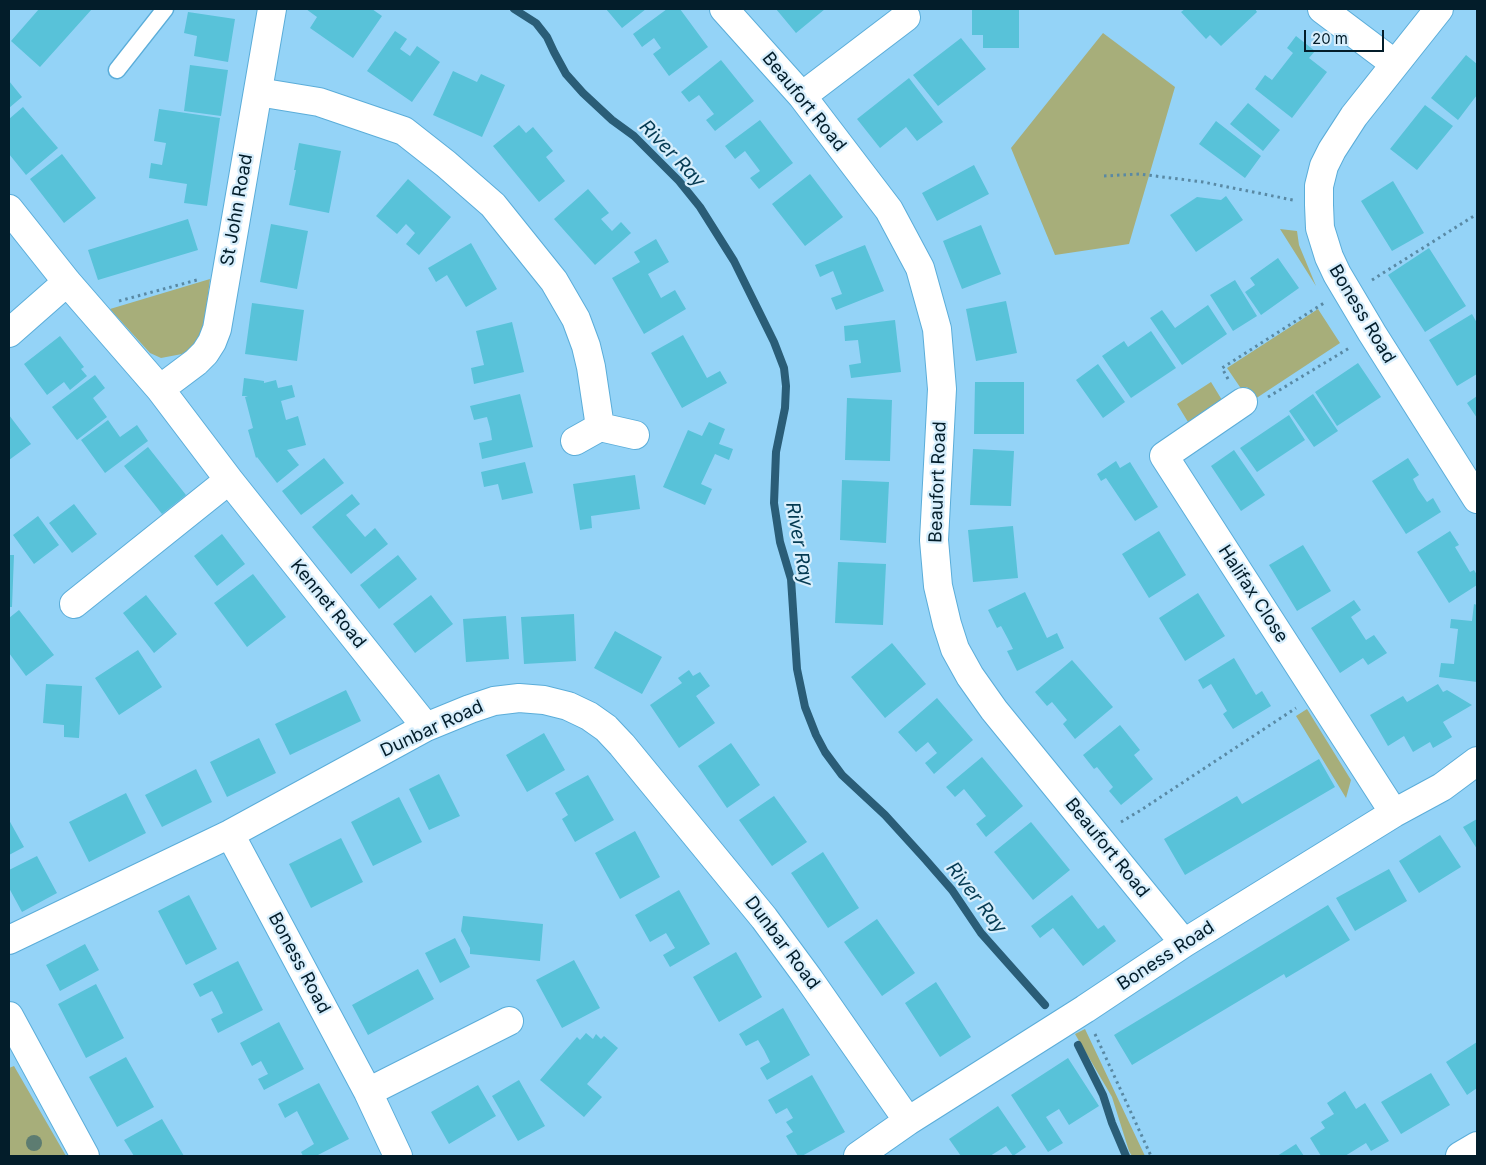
<!DOCTYPE html>
<style>
body{margin:0}
#map{position:relative;width:1486px;height:1165px;overflow:hidden;background:#94d3f7;font-family:Inter,sans-serif}
canvas{display:block}
.frame{position:absolute;inset:0;border:10px solid #031d2a;pointer-events:none}
.scale{position:absolute;left:1304px;top:30px;width:80px;height:22px;box-sizing:border-box;border:2px solid #031d2a;border-top:0;padding-left:6px;font-size:15px;line-height:18px;white-space:nowrap;color:#031d2a;-webkit-text-stroke:4px #d7eefc;paint-order:stroke}
</style>
<div id="map">
<canvas width="1486" height="1165"></canvas>
<div class="frame"></div>
<div class="scale">20 m</div>
</div>
<script>
const g = document.querySelector('canvas').getContext('2d');
g.lineJoin = 'round';
function fill(path, color) {
  g.fillStyle = color;
  g.fill(path, 'evenodd');
}
function poly(rows) {
  const path = new Path2D();
  for (const r of rows) {
    path.moveTo(r[0], r[1]);
    for (let i = 2; i < r.length; i += 2) path.lineTo(r[i], r[i + 1]);
  }
  return path;
}
function strokePath(path, color, width, dash) {
  g.strokeStyle = color;
  g.lineWidth = width;
  g.lineCap = dash ? 'butt' : 'round';
  g.setLineDash(dash || []);
  g.stroke(path);
}
function write(font, color, halo, rows, align = 'center') {
  g.font = font + ' Inter,sans-serif';
  g.lineWidth = 4.5;
  g.setLineDash([]);
  g.textBaseline = 'middle';
  g.strokeStyle = halo;
  g.fillStyle = color;
  for (const [text, x, y, turn = 0] of rows) {
    g.save();
    g.translate(x, y);
    g.rotate((+turn || 0) * Math.PI / 180);
    g.textAlign = isNaN(turn) ? turn : align;
    if (halo) g.strokeText(text, 0, 0);
    g.fillText(text, 0, 0);
    g.restore();
  }
}
fill(poly([
 [1103,33,1175,87,1129,244,1055,255,1011,148],
 [1280,229,1297,231,1299,245,1316,286],
 [210,279,203,333,190,350,182,354,161,358,150,353,110,309],
 [1318,309,1340,343,1255,399,1247,387,1242,390,1227,368],
 [1211,382,1222,400,1188,422,1177,404],
 [1307,709,1351,780,1346,798,1296,716],
 [1085,1029,1145,1156,1132,1156,1129,1151,1112,1097,1075,1034],
 [14,1066,66,1156,9,1156,9,1068]
]), '#a7ae7a');
strokePath(poly([
 [514,9,536,23,547,37,554,52,566,74,583,93,612,120,634,136,679,181,700,207,734,261,774,342,784,368,786,386,785,408,776,452,774,503,780,542,791,579,797,669,805,707,816,735,825,752,842,775,885,815,925,859,952,890,981,933,1045,1005],
 [1078,1045,1103,1095,1112,1123,1126,1156]
]), '#2a5d77', 8);
fill(poly([
 [39,9,92,9,40,67,11,41],
 [306,9,372,9,382,16,353,58,310,28,317,17],
 [606,9,646,9,622,28],
 [667,9,680,9,708,47,669,76,653,54,661,48,654,38,642,47,633,34],
 [776,9,825,9,796,33],
 [972,9,1019,9,1019,48,983,48,983,35,972,35],
 [1185,9,1255,9,1257,12,1221,46,1210,35,1206,39,1181,12],
 [188,12,235,19,228,62,194,56,197,36,184,33],
 [395,31,407,39,400,49,410,56,417,46,440,62,412,102,367,71],
 [1296,36,1315,51,1309,58,1327,72,1292,118,1255,89,1265,75,1272,80,1293,53,1287,48],
 [961,38,986,69,938,106,913,75],
 [1466,55,1477,64,1477,95,1458,120,1431,98],
 [721,60,754,101,715,131,706,120,714,114,699,95,689,102,681,92],
 [190,65,228,70,221,116,184,111],
 [453,71,477,82,481,74,505,85,482,137,433,115],
 [909,78,943,122,917,141,906,127,880,148,857,119],
 [9,81,22,97,9,108],
 [1248,103,1280,130,1263,151,1230,124],
 [1425,105,1453,126,1417,170,1390,149],
 [23,107,58,148,26,175,9,154,9,119],
 [159,109,220,118,207,206,184,203,187,184,149,178,151,163,162,165,166,143,154,141],
 [760,120,793,163,759,189,750,178,760,171,745,151,735,159,725,146],
 [1216,121,1261,156,1245,178,1199,144],
 [519,125,526,133,533,127,553,151,546,157,565,181,539,202,493,146],
 [299,143,341,151,329,213,289,205,296,170,294,170],
 [62,154,96,198,64,223,30,179],
 [974,165,989,194,937,221,922,193],
 [810,174,843,217,805,246,772,204],
 [408,179,451,217,419,255,406,244,415,233,406,224,397,234,376,216],
 [1393,181,1424,233,1392,251,1361,201],
 [588,189,609,213,601,219,612,231,621,222,631,233,595,265,554,219],
 [1226,196,1243,220,1196,252,1170,215,1197,197,1221,200],
 [188,219,198,250,98,280,88,250],
 [271,224,308,231,297,289,260,282],
 [981,225,1001,274,962,289,943,241],
 [656,239,669,262,648,274,661,298,675,290,686,309,644,334,612,278,640,262,634,252],
 [471,243,497,289,466,307,447,275,436,282,428,268],
 [865,245,884,291,836,310,831,298,842,294,833,271,820,277,815,265],
 [1429,248,1466,306,1425,332,1388,275],
 [1278,258,1299,288,1261,315,1245,292,1255,285,1250,278],
 [1235,280,1257,316,1233,331,1210,295],
 [1006,301,1017,353,976,361,966,309],
 [252,303,304,310,297,361,245,354],
 [1208,305,1227,334,1182,365,1150,318,1162,310,1175,328],
 [1472,314,1477,323,1477,374,1457,386,1429,340],
 [895,320,901,372,851,378,849,365,861,363,858,340,845,341,844,326],
 [512,322,524,372,474,384,471,368,484,365,476,331],
 [1151,331,1176,368,1131,398,1102,356,1124,341,1128,347],
 [683,335,707,378,720,371,727,383,682,408,651,353],
 [60,336,84,367,81,369,87,376,70,390,64,382,47,395,24,364],
 [1358,363,1381,397,1337,426,1315,392],
 [1098,364,1125,402,1103,418,1076,380],
 [95,375,105,388,93,398,107,417,77,440,52,407],
 [244,378,264,381,264,383,276,380,278,388,292,385,295,397,281,401,286,420,298,416,306,445,287,450,299,465,277,483,257,457,256,458,248,430,253,428,245,397,248,396,242,396],
 [975,382,1024,382,1024,434,974,434],
 [520,394,533,447,482,459,479,443,492,440,490,428,487,417,474,420,470,406],
 [1313,394,1338,431,1314,447,1289,411],
 [1477,396,1477,418,1467,403],
 [847,398,892,400,890,461,845,460],
 [9,415,31,444,9,460],
 [1289,415,1305,440,1257,472,1240,448],
 [108,420,120,437,137,425,148,441,105,473,81,440],
 [709,422,725,429,719,444,733,449,729,460,715,454,701,484,712,489,705,505,663,487,688,430,702,436],
 [148,447,186,495,162,514,124,466],
 [973,449,1014,451,1011,506,970,505],
 [1234,450,1265,495,1241,511,1211,466],
 [324,458,344,483,301,515,282,491],
 [1408,458,1419,475,1413,479,1418,489,1427,502,1433,498,1441,512,1406,534,1372,481],
 [1116,461,1120,468,1130,462,1158,507,1135,521,1106,478,1101,481,1097,474],
 [525,462,533,493,502,500,498,484,484,487,481,472],
 [635,475,640,509,591,516,592,528,580,530,573,484],
 [842,480,889,482,886,543,840,540],
 [352,494,360,504,346,515,365,537,375,528,388,544,351,574,312,527],
 [74,504,97,534,72,553,49,523],
 [38,516,59,545,34,564,13,535],
 [1013,526,1018,578,973,582,968,530],
 [1159,531,1186,575,1149,598,1122,554],
 [1450,531,1459,545,1455,547,1470,572,1474,570,1477,575,1477,585,1449,603,1417,552],
 [222,534,245,564,217,586,194,556],
 [1303,545,1331,591,1297,611,1269,565],
 [9,555,14,555,12,607,9,607],
 [398,555,417,579,379,609,360,585],
 [838,562,886,564,883,625,835,623],
 [253,574,286,617,247,647,214,603],
 [1025,592,1047,638,1057,633,1064,648,1017,671,1007,651,1013,649,1008,639,1001,626,997,628,988,610],
 [1198,593,1225,636,1185,661,1159,618],
 [146,595,177,634,154,653,123,613],
 [431,595,453,624,415,653,393,624],
 [1354,600,1361,610,1351,617,1366,640,1374,635,1387,653,1368,665,1363,658,1340,673,1311,628],
 [1474,604,1477,605,1477,682,1439,677,1441,663,1454,664,1458,629,1450,628,1451,619,1472,621],
 [19,610,54,655,26,676,9,653,9,618],
 [574,614,576,661,524,664,521,617],
 [506,616,509,659,466,662,463,619],
 [615,631,662,657,642,694,594,668],
 [892,643,926,684,885,718,851,677],
 [138,650,162,687,119,715,95,678],
 [1234,658,1256,695,1262,691,1271,706,1233,729,1223,714,1227,711,1211,684,1203,689,1198,680],
 [1072,660,1113,707,1075,739,1063,724,1067,720,1052,702,1047,706,1035,692],
 [689,670,693,676,700,672,710,686,696,696,715,723,679,748,650,705,682,683,678,678],
 [46,684,82,686,79,738,64,737,64,725,43,723],
 [1438,684,1443,692,1447,690,1472,705,1443,722,1452,737,1433,748,1430,742,1413,752,1404,736,1388,746,1370,715,1403,696,1407,702],
 [346,690,361,721,290,755,275,724],
 [937,698,973,740,934,774,925,763,937,753,928,742,916,752,898,732],
 [1120,725,1140,750,1134,755,1153,779,1121,805,1109,791,1113,787,1097,767,1094,769,1083,755],
 [544,733,565,770,527,792,506,755],
 [259,738,276,773,227,797,210,762],
 [731,743,760,785,727,808,698,766],
 [982,757,1023,806,986,837,976,824,986,816,964,789,955,797,946,787],
 [1319,759,1335,787,1185,875,1164,839,1237,796,1242,804],
 [196,769,212,802,162,827,145,795],
 [439,774,460,816,429,830,409,789],
 [588,775,614,820,575,842,562,819,568,815,555,793],
 [126,793,146,833,89,862,69,822],
 [774,796,807,842,772,866,739,820],
 [399,797,422,842,373,866,351,822],
 [1477,819,1477,849,1463,827],
 [9,820,24,847,9,855],
 [1031,822,1070,870,1033,900,994,852],
 [635,831,660,877,620,899,595,853],
 [1440,835,1461,867,1419,893,1399,861],
 [341,838,363,882,311,908,289,864],
 [823,852,859,908,828,928,791,873],
 [37,856,57,893,22,912,9,888,9,870],
 [1389,869,1407,901,1355,931,1336,898],
 [679,890,710,944,670,967,663,955,675,948,666,933,650,942,635,915],
 [189,895,217,949,186,965,158,911],
 [1072,895,1098,929,1104,925,1116,941,1083,966,1053,928,1040,938,1031,926],
 [1328,905,1350,940,1286,978,1284,974,1132,1065,1114,1035],
 [463,916,543,924,540,961,470,954,470,948,461,931],
 [877,919,915,973,882,996,844,942],
 [455,938,470,967,440,983,425,953],
 [85,944,99,970,60,991,46,965],
 [736,952,762,997,719,1022,693,977],
 [574,960,600,1008,562,1028,536,980],
 [238,961,263,1010,218,1033,211,1019,223,1013,218,1002,212,991,200,997,193,984],
 [418,969,434,999,368,1035,352,1005],
 [936,982,971,1037,940,1057,905,1003],
 [96,984,124,1038,86,1058,58,1004],
 [783,1008,810,1055,767,1080,760,1068,770,1062,764,1050,758,1040,746,1046,739,1034],
 [279,1022,304,1069,264,1090,258,1079,268,1074,261,1061,252,1066,240,1043],
 [586,1033,593,1039,596,1034,601,1039,604,1036,618,1048,587,1084,602,1097,584,1117,540,1080,577,1037,580,1040],
 [1477,1042,1477,1088,1467,1095,1446,1062],
 [126,1057,154,1107,117,1127,89,1077],
 [1068,1058,1099,1106,1069,1125,1059,1109,1046,1117,1063,1143,1048,1152,1011,1095],
 [1431,1073,1450,1105,1401,1134,1381,1102],
 [812,1075,845,1132,802,1156,798,1156,786,1136,793,1132,786,1122,793,1118,787,1108,776,1114,768,1100],
 [519,1080,545,1126,518,1141,492,1096],
 [319,1083,349,1139,316,1156,303,1156,301,1152,314,1144,297,1111,285,1118,278,1104],
 [478,1085,496,1116,449,1144,431,1112],
 [1345,1091,1356,1109,1365,1103,1389,1141,1371,1151,1366,1143,1345,1156,1321,1156,1310,1138,1325,1128,1321,1122,1334,1114,1327,1103],
 [998,1106,1026,1147,1013,1156,1006,1146,990,1156,961,1156,949,1139],
 [162,1119,184,1156,134,1156,124,1140],
 [1296,1144,1304,1156,1277,1156]
]), '#58c2d9');
const service = poly([
 [117,70,165,9]
]);
const minor = poly([
 [724,9,802,96,889,210,920,268,937,329,942,389,934,540,938,586,947,624,955,649,970,676,994,710,1184,943],
 [1322,9,1395,64],
 [1439,9,1354,116,1332,150,1324,166,1319,186,1319,205,1320,228,1329,257,1337,274,1372,333,1477,499],
 [258,92,319,102,404,131,446,164,493,205,554,281,576,319,586,346,591,367,600,427,635,435],
 [802,96,906,17],
 [9,209,67,282,160,389,229,480,426,727],
 [9,333,67,282],
 [160,389,196,362,205,353,212,342,217,329,272,9],
 [1243,402,1164,456,1394,813],
 [575,441,600,427],
 [74,604,229,480],
 [230,834,368,1092,398,1156],
 [9,940,230,834,426,727,470,709,494,701,519,698,544,700,568,706,589,716,606,728,622,745,764,918,809,979,908,1121],
 [9,1016,85,1156],
 [368,1092,509,1021],
 [858,1156,908,1121,1085,1009,1184,943,1394,813,1442,787,1477,761],
 [1460,1156,1477,1146]
]);
strokePath(service, '#5badd9', 19);
strokePath(minor, '#5badd9', 30);
strokePath(poly([
 [1104,176,1139,174,1203,182,1293,200],
 [1372,280,1477,214],
 [119,301,197,280],
 [1228,379,1222,368,1324,303],
 [1268,397,1351,347],
 [1121,822,1141,810,1296,708],
 [1095,1034,1151,1156]
]), '#5989a4', 3, [2.5, 4]);
strokePath(service, '#fff', 16);
strokePath(minor, '#fff', 28);
g.fillStyle = '#5d7c71';
for (const [x, y] of [
 [34,1143]
]) {
  g.beginPath();
  g.arc(x, y, 8, 0, 2 * Math.PI);
  g.fill();
}
write('18px', '#031d2a', '#d7eefc', [
 ["Beaufort Road",804,102,51],
 ["St John Road",237,210,-80],
 ["Boness Road",1362,314,59],
 ["Beaufort Road",938,482,-88],
 ["Halifax Close",1253,594,57],
 ["Kennet Road",328,604,51],
 ["Dunbar Road",432,729,-25],
 ["Beaufort Road",1107,848,51],
 ["Dunbar Road",782,943,53],
 ["Boness Road",1166,956,-33],
 ["Boness Road",299,963,62]
]);
write('italic 19px', '#043a52', '#d7eefc', [
 ["River Ray",672,154,46],
 ["River Ray",799,544,80],
 ["River Ray",976,898,52]
]);
</script>
